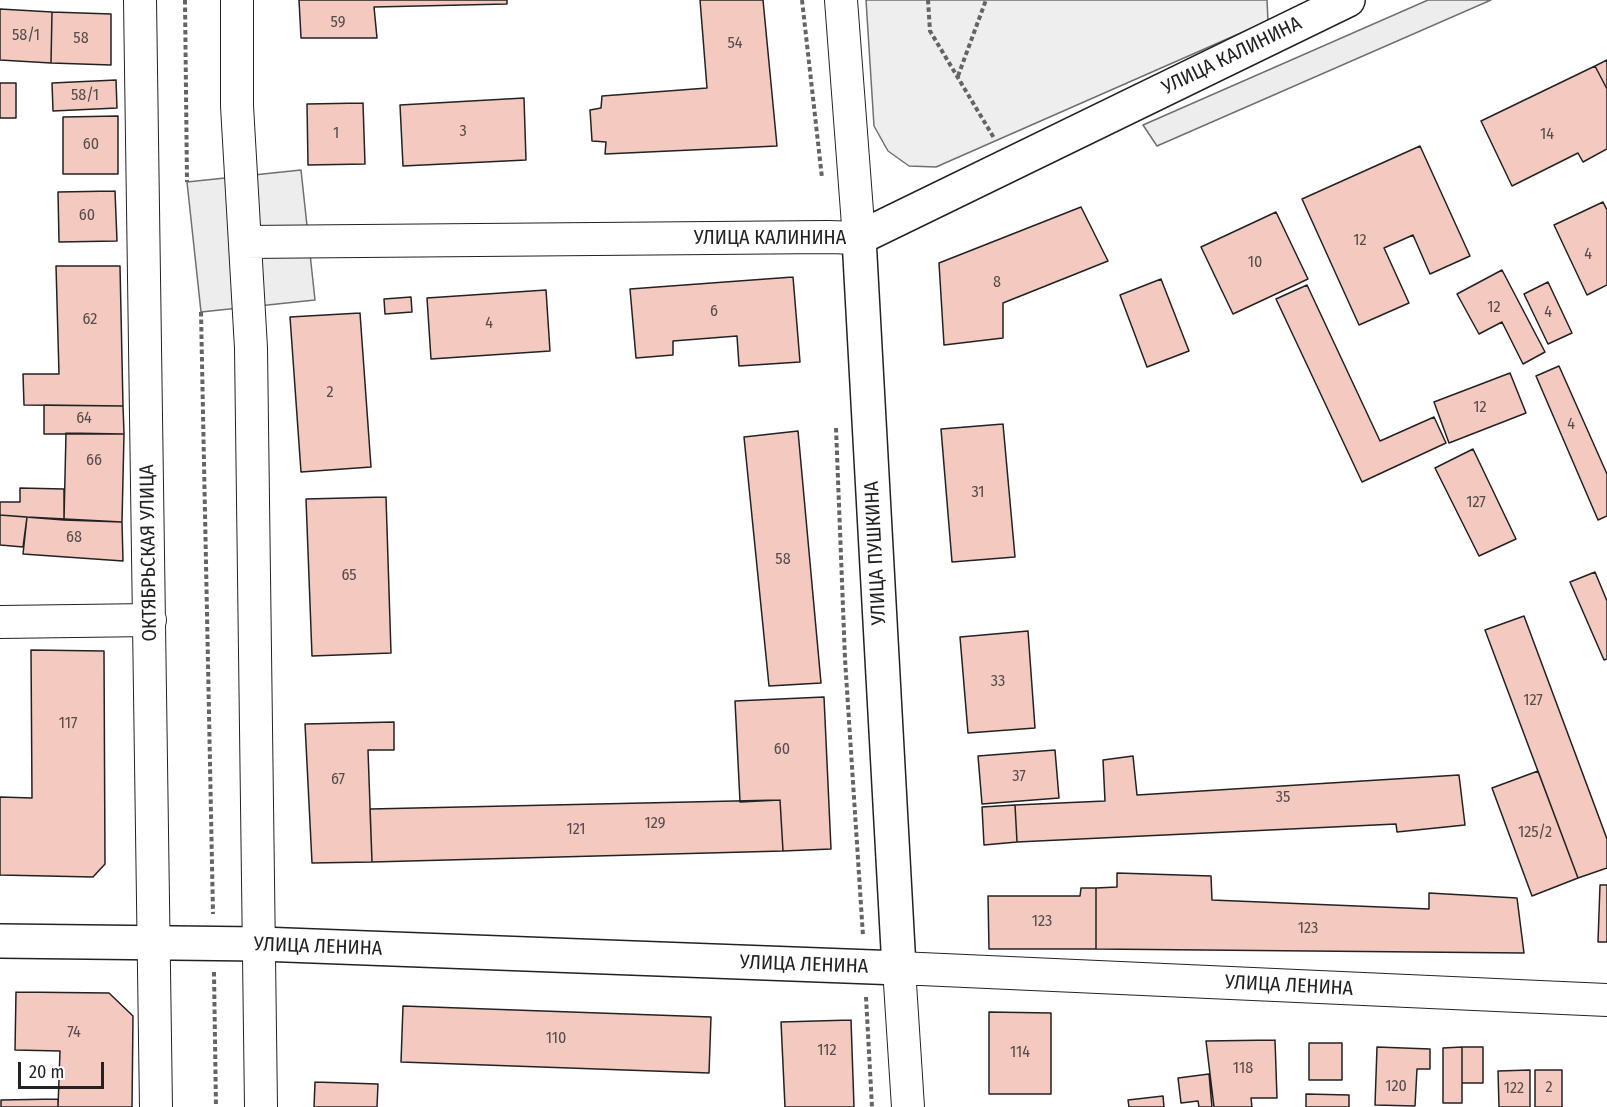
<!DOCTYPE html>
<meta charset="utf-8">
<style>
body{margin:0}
#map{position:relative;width:1607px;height:1107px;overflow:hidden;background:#fff;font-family:"Fira Sans Condensed",sans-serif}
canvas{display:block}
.scale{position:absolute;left:18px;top:1062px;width:86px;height:27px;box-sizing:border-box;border:3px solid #222;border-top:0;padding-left:8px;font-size:18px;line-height:21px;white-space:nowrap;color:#222;-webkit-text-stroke:4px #fff;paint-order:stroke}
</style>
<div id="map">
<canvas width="1607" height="1107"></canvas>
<div class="scale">20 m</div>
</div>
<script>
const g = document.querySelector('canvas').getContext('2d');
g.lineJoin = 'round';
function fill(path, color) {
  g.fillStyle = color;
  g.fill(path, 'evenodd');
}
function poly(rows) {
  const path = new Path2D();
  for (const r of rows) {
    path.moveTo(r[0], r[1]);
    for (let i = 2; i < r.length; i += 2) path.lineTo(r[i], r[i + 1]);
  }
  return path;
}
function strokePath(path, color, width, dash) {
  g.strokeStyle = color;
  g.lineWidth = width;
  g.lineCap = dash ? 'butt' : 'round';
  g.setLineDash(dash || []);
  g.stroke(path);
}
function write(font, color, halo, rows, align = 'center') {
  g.font = font + ' "Fira Sans Condensed",sans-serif';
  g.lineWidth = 4.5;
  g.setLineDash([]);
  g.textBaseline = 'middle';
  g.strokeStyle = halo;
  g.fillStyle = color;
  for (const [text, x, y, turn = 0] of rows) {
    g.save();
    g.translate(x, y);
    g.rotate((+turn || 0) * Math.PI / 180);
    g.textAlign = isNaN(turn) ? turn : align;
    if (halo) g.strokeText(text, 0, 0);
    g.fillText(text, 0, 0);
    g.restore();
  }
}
const green = poly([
 [866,0,1267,0,1268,21,936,167,909,166,888,151,874,126,866,0]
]);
fill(green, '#eee');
strokePath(green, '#6f6f6f', 1.5);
const parking = poly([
 [1428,0,1491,0,1157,146,1143,125,1428,0],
 [301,170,315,300,201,312,187,182,301,170]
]);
fill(parking, '#ededed');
strokePath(parking, '#6f6f6f', 1.5);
const building = poly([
 [299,0,507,0,507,4,374,7,377,38,301,38,299,0],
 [700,0,763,0,777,146,605,154,606,142,592,141,590,110,601,108,602,96,707,88,700,0],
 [0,9,52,12,51,63,0,60,0,9],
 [52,12,111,14,111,65,51,63,52,12],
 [1607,60,1607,89,1595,66,1607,60],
 [1595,66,1607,89,1607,149,1583,162,1578,153,1512,186,1481,121,1595,66],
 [116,80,117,108,53,111,52,83,116,80],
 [0,83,16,83,16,118,0,118,0,83],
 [524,98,526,160,403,166,400,105,524,98],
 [363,103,365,164,308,165,307,104,363,103],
 [118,116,118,174,63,174,63,117,118,116],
 [1420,146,1470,256,1430,274,1413,235,1384,248,1409,303,1359,325,1302,199,1420,146],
 [115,191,117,241,59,242,58,192,115,191],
 [1603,202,1607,210,1607,285,1587,295,1554,225,1603,202],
 [1081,207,1108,261,1003,303,1003,338,944,345,939,263,1081,207],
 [1276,212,1308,279,1233,314,1201,247,1276,212],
 [56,266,120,266,123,406,24,405,23,374,59,374,56,266],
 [1502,270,1545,352,1523,364,1502,322,1479,334,1457,294,1502,270],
 [793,277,800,362,739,366,737,336,673,341,673,355,636,358,630,289,793,277],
 [1161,279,1189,351,1147,367,1120,295,1161,279],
 [1548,282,1572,333,1548,344,1524,294,1548,282],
 [1307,285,1380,441,1434,417,1446,443,1362,482,1276,299,1307,285],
 [546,290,550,351,431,359,427,298,546,290],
 [411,297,412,312,385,314,384,299,411,297],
 [360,313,371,467,301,472,290,317,360,313],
 [1559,366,1607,474,1607,516,1598,520,1536,376,1559,366],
 [1510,373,1526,413,1449,443,1434,402,1510,373],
 [44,405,123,406,124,434,44,434,44,405],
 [1003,424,1015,557,952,562,941,429,1003,424],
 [798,431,821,683,769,686,744,437,798,431],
 [66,433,124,434,122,522,64,520,66,433],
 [1473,449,1516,539,1479,556,1435,468,1473,449],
 [20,488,64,489,64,520,0,515,0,502,20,502,20,488],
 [386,497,391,653,312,656,306,499,386,497],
 [0,515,27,517,23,547,0,545,0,515],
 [27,517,122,522,123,561,23,554,27,517],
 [1595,572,1607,601,1607,659,1604,660,1570,582,1595,572],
 [1524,616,1607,839,1607,868,1578,878,1485,630,1524,616],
 [1028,631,1035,728,968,733,960,637,1028,631],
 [31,650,104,651,105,864,93,877,0,875,0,797,32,798,31,650],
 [824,697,831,849,783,851,780,800,740,802,735,701,824,697],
 [394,722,394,750,368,750,372,862,312,863,305,724,394,722],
 [1055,750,1059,798,982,804,978,756,1055,750],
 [1133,756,1137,795,1459,775,1465,825,1397,832,1396,824,1017,842,1015,805,1105,801,1103,760,1133,756],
 [1538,771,1578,878,1532,896,1492,788,1538,771],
 [780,800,783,851,372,862,370,809,780,800],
 [1015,805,1017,842,984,845,982,807,1015,805],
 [1117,873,1211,876,1212,900,1429,909,1429,893,1517,898,1524,953,1096,949,1096,888,1117,887,1117,873],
 [1600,885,1607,885,1607,942,1598,942,1600,885],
 [1081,888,1096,888,1096,949,989,949,988,896,1080,896,1081,888],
 [16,992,109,993,133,1016,132,1107,58,1107,60,1051,15,1050,16,992],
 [403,1006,711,1017,709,1073,401,1062,403,1006],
 [989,1012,1051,1013,1051,1094,989,1094,989,1012],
 [851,1020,854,1107,785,1107,781,1022,851,1020],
 [1275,1040,1277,1098,1251,1098,1252,1107,1214,1107,1206,1041,1275,1040],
 [1309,1043,1342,1043,1342,1080,1309,1080,1309,1043],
 [1377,1047,1430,1049,1430,1069,1417,1069,1415,1106,1375,1105,1377,1047],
 [1462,1047,1462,1103,1443,1103,1443,1048,1462,1047],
 [1462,1047,1483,1047,1483,1083,1462,1083,1462,1047],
 [1530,1070,1530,1107,1499,1107,1498,1071,1530,1070],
 [1535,1070,1562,1070,1562,1107,1535,1107,1535,1070],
 [1209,1074,1212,1107,1199,1107,1198,1101,1181,1103,1178,1078,1209,1074],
 [315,1082,378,1084,377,1107,314,1107,315,1082],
 [1306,1094,1349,1095,1349,1107,1306,1107,1306,1094],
 [1163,1096,1164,1107,1129,1107,1128,1100,1163,1096],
 [58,1099,58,1107,1,1107,1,1100,58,1099]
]);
fill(building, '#f3c9c0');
strokePath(building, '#222', 1.5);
const minor = poly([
 [140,0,156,1107],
 [237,0,237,106,251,348,261,1107],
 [245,242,828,237,859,238,841,0],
 [0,622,150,620],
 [908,1107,899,968,1607,1000]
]);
const major = poly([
 [0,941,260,944,899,968,859,238,1348,0]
]);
strokePath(minor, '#222', 34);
strokePath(major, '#222', 36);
strokePath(poly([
 [185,0,187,182],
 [802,0,822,178],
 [928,0,930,31,994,138],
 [958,76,986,0],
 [201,312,213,914],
 [836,428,845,659,863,936],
 [214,972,216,1107],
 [866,997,872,1107]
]), '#646464', 4, [4.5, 3]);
strokePath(minor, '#fff', 32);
strokePath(major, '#fff', 33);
write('16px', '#564c4a', null, [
 ["59",338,23],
 ["58/1",26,36],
 ["58",81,39],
 ["54",735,44],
 ["58/1",85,96],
 ["3",463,132],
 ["1",336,134],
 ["14",1547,135],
 ["60",91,145],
 ["60",87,216],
 ["12",1360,241],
 ["4",1588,255],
 ["10",1255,263],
 ["8",997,283],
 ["12",1494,308],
 ["6",714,312],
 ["4",1548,313],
 ["62",90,320],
 ["4",489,324],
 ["2",330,393],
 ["12",1480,408],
 ["64",84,419],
 ["4",1571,425],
 ["66",94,461],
 ["31",978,493],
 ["127",1476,503],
 ["68",74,538],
 ["58",783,560],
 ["65",349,576],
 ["33",998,682],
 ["127",1533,701],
 ["117",68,724],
 ["60",782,750],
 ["37",1019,777],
 ["67",338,780],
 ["35",1283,798],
 ["129",655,824],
 ["121",576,830],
 ["125/2",1535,833],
 ["123",1042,922],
 ["123",1308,929],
 ["74",74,1033],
 ["110",556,1039],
 ["112",827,1051],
 ["114",1020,1053],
 ["118",1243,1069],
 ["120",1396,1087],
 ["2",1549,1088],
 ["122",1514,1089]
]);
write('20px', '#222', '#fff', [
 ["УЛИЦА КАЛИНИНА",1232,56,-26],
 ["УЛИЦА КАЛИНИНА",770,238],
 ["ОКТЯБРЬСКАЯ УЛИЦА",149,553,-91],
 ["УЛИЦА ПУШКИНА",876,553,-93],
 ["УЛИЦА ЛЕНИНА",318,947,2],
 ["УЛИЦА ЛЕНИНА",804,965,2],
 ["УЛИЦА ЛЕНИНА",1289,986,3]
]);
</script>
